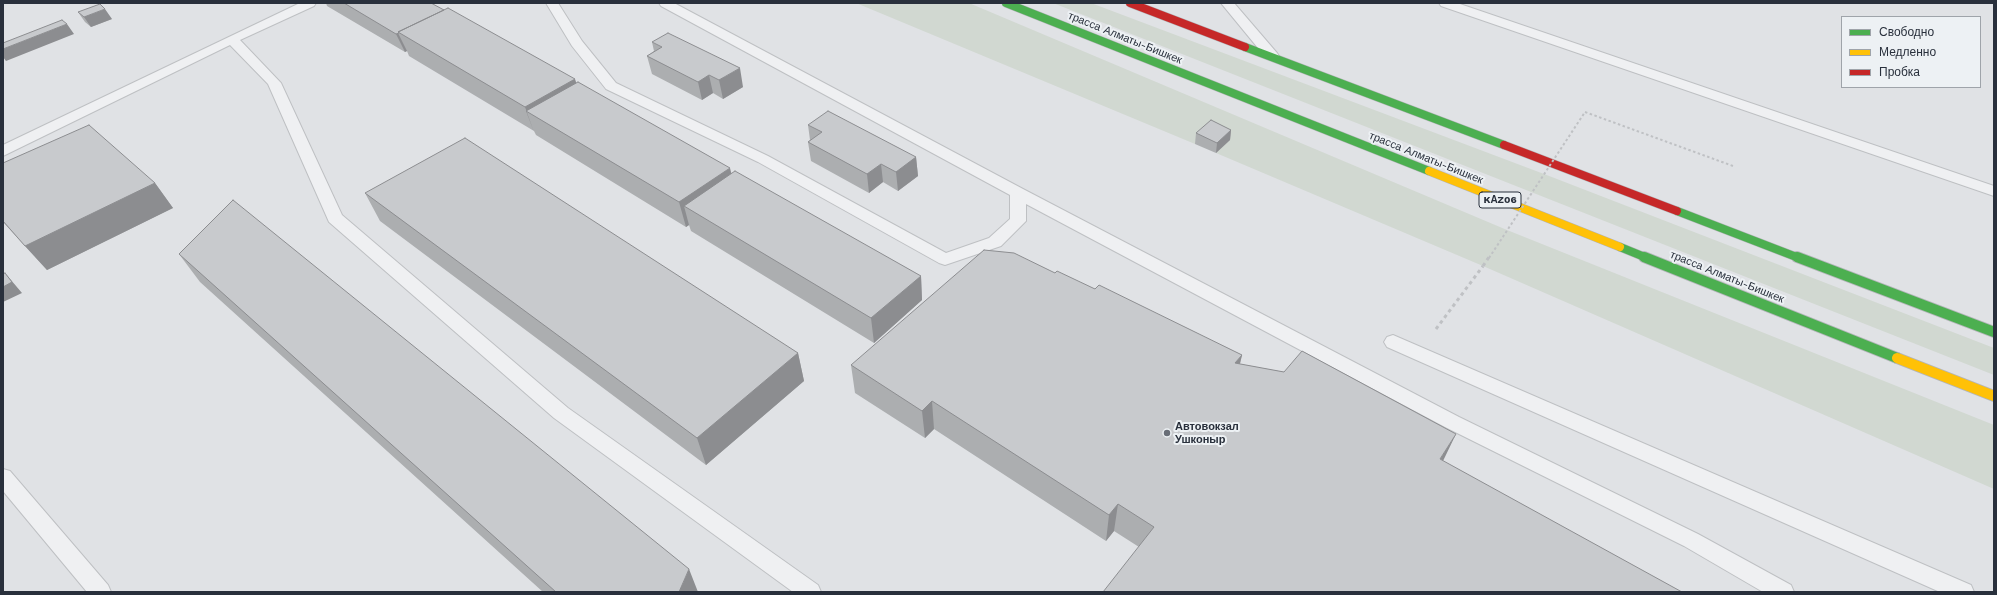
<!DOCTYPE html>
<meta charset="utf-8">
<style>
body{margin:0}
#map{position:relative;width:1997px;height:595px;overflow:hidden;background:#e0e2e5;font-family:"Work Sans",sans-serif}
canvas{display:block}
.frame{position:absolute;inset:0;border:4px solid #29303c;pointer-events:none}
.legend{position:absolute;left:1841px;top:16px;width:140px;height:72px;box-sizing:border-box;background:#edf1f4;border:1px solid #9fa4aa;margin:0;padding:5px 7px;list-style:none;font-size:12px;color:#29303c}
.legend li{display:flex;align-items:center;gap:8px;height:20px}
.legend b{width:20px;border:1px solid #9fa4aa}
</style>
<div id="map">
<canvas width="1997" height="595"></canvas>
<div class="frame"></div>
<ul class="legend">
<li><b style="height:5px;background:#4caf50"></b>Свободно</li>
<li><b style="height:5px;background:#ffc107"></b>Медленно</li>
<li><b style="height:5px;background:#c62828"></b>Пробка</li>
</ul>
</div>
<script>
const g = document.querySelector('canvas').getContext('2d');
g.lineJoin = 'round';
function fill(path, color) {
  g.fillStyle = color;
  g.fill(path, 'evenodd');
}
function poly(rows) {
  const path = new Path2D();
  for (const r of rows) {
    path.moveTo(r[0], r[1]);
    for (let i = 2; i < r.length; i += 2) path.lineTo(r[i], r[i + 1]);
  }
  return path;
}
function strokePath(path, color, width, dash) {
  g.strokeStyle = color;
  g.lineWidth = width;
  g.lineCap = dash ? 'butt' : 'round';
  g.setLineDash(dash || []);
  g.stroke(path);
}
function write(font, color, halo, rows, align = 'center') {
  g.font = font + ' "Work Sans",sans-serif';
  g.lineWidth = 4;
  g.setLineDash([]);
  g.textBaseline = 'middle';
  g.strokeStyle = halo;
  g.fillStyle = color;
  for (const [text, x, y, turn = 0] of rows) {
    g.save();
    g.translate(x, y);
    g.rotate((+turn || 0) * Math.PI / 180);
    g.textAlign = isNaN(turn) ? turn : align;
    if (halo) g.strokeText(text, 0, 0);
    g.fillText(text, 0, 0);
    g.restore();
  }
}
fill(poly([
 [856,3,969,3,1507,230,1994,425,1994,489,1483,266,1216,153,1229,140,1209,131,1195,144],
 [1053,3,1091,3,1544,174,1994,348,1994,375]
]), '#d1d8d1');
const lane = poly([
 [300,3,316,3,314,6,240,40,281,83,342,215,568,408,818,585,821,592,793,592,554,418,329,222,268,84,230,45,3,156,3,145,300,3],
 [546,3,558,3,582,41,616,83,768,156,946,253,989,238,1010,219,1010,195,661,6,659,3,674,3,1023,189,1459,417,1698,534,1791,585,1794,592,1763,592,1684,546,1445,427,1026,204,1026,221,1001,246,945,265,939,263,758,162,606,89,572,46,546,3],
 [1221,3,1234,3,1277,53,1279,56,1277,59,1267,59,1221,3],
 [1439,3,1457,3,1994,186,1994,196,1441,6,1439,3],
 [1393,335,1971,585,1974,592,1940,592,1387,347,1384,342,1387,337,1393,335],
 [3,469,10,471,108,585,111,592,87,592,3,491,3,469]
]);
const fastFar1 = poly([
 [1006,3,1429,171],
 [1245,47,1504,145],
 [1677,211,1799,258],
 [1620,247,1647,258]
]);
const fast = poly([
 [1644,257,1897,358],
 [1797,257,1994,332]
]);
const slowFar1 = poly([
 [1429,171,1620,247]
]);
const slow = poly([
 [1897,358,1994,396]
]);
const jam = poly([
 [1130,3,1245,47],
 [1504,145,1677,211]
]);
strokePath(lane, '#bec0c3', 2);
strokePath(fastFar1, '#b3b5b9', 9);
strokePath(fast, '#b3b5b9', 12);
strokePath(slowFar1, '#b3b5b9', 9);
strokePath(slow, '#b3b5b9', 12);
strokePath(jam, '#b3b5b9', 9);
strokePath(poly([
 [1585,112,1733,166]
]), '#bfc1c4', 2, [2.5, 2.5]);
strokePath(poly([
 [1436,329,1483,266]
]), '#bfc1c4', 3, [3.5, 3.5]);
fill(lane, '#eff0f2');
strokePath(fastFar1, '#4caf50', 8);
strokePath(fast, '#4caf50', 10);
strokePath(slowFar1, '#ffc107', 8);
strokePath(slow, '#ffc107', 10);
strokePath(jam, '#c62828', 8);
strokePath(poly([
 [1489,258,1585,112]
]), '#bfc1c4', 2, [2.5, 2.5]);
strokePath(poly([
 [1483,266,1489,257]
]), '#bfc1c4', 3, [3.5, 3.5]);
fill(poly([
 [326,3,431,3,576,83,732,174,921,276,922,300,874,343,691,231,689,225,686,227,536,135,534,131,409,56,407,51,405,52,327,6],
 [78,12,112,19,91,27,85,22],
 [652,42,743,87,723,99,713,93,702,100,652,74,647,56,654,51],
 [808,125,916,157,918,176,898,191,883,182,869,193,811,161,808,142,810,140],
 [1231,130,1230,140,1216,153,1195,144,1196,133],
 [3,163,155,183,173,208,47,270,3,222],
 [365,193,798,353,804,381,706,465,380,221],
 [179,254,698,592,543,592,200,282],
 [1055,273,1095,289,1242,355,1240,364,1284,372,1139,547,1114,531,1106,541,934,429,925,438,855,393,851,365]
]), '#acaeb0');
fill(poly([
 [105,9,112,19,91,27,84,17],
 [67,24,74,34,6,61,3,57,3,49],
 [398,33,407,51,405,52,396,34],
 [740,68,743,87,723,99,719,80],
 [709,75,713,93,702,100,698,82],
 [575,79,583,103,526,111,534,132,525,107],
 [1231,130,1230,140,1216,153,1217,143],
 [916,157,918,176,898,191,896,172],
 [881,164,883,182,869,193,867,174],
 [730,168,736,192,684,206,689,225,686,227,679,202],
 [155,183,173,208,47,270,25,246],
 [5,273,22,293,3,302,3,287],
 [921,276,922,300,874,343,871,318],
 [798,353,804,381,706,465,697,438],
 [1242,355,1235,383,1235,363],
 [932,401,934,429,925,438,922,411],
 [1456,434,1443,461,1440,459],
 [1118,504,1114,531,1106,541,1109,515],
 [689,569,698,592,679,592]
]), '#8c8d90');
const building = poly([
 [344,3,431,3,444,10,398,32,399,33,396,34,344,3],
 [100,4,105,9,84,17,78,12,100,4],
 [448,8,575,79,525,107,398,32,448,8],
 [62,20,67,24,3,49,3,43,62,20],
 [668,33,740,68,719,80,709,75,698,82,647,56,662,47,652,42,668,33],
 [578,82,730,168,679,202,526,111,578,82],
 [828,111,916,157,896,172,881,164,867,174,808,142,822,132,808,125,828,111],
 [1211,120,1231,130,1217,143,1196,133,1211,120],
 [89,125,155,183,25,246,3,221,3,163,89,125],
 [465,138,798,353,697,438,365,193,465,138],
 [735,171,921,276,871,318,684,206,735,171],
 [233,200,689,569,679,592,556,592,179,254,233,200],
 [984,250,1014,253,1055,273,1057,271,1095,289,1099,285,1242,355,1235,363,1284,372,1302,351,1456,434,1440,459,1682,592,1103,592,1154,527,1118,504,1109,515,932,401,922,411,851,365,984,250],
 [5,273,12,282,3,287,3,274,5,273]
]);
fill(building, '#c8cacd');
strokePath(building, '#8c8d90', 1);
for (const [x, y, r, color] of [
 [1167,433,4,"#696e77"]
]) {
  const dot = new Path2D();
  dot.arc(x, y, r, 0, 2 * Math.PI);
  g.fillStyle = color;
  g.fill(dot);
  strokePath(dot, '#edf1f4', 1.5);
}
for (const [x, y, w] of [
 [1500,200,42]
]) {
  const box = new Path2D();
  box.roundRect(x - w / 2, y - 8, w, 16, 3);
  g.fillStyle = '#edf1f4';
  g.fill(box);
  strokePath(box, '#29303c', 1);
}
write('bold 10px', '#29303c', null, [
 ["KАZ06",1500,200]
]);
write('11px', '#29303c', '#edf1f4', [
 ["трасса Алматы-Бишкек",1125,38,22],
 ["трасса Алматы-Бишкек",1426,158,22],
 ["трасса Алматы-Бишкек",1727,277,22]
]);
write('bold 11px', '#29303c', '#edf1f4', [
 ["Автовокзал",1175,427],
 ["Ушконыр",1175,440]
], 'left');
</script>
